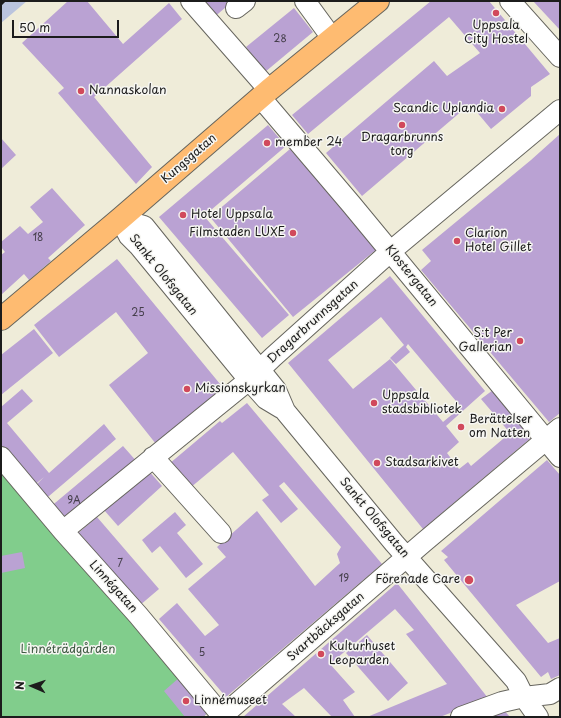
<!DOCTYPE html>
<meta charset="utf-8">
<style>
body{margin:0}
#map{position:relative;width:561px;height:718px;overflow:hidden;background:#efecd9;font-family:"Playpen Sans",sans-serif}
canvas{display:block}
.frame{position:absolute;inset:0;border:2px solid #1c1c1c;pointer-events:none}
.north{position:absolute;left:12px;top:666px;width:40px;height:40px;-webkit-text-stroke:3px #f6f6f2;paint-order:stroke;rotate:272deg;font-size:11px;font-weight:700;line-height:16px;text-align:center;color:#1c1c1c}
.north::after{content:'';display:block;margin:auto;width:14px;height:18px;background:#1c1c1c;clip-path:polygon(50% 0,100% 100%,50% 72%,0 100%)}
.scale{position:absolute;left:12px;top:20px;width:107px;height:18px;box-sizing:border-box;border:2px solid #1c1c1c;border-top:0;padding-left:5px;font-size:12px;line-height:14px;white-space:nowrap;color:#1c1c1c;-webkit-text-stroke:3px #f6f6f2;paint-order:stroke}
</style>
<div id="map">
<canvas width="561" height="718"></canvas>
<div class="frame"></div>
<div class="north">N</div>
<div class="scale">50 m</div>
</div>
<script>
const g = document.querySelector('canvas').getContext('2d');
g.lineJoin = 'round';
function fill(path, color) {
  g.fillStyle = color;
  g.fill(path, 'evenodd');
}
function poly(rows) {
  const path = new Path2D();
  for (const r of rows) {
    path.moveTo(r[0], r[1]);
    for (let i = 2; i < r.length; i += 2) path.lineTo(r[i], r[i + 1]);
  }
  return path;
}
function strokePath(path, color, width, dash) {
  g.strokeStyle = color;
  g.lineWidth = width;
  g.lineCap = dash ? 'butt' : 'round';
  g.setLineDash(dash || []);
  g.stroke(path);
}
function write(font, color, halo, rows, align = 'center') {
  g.font = font + ' "Playpen Sans",sans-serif';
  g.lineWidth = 3;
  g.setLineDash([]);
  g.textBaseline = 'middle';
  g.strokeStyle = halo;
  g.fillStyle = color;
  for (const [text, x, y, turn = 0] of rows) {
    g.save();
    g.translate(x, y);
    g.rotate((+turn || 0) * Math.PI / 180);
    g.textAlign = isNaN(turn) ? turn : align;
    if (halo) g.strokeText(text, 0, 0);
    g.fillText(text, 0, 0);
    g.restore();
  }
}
fill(poly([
 [1,1,27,1,1,23]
]), '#bac4de');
fill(poly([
 [1,471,210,711,203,717,1,717]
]), '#81cd8c');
fill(poly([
 [68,1,87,1,123,44,169,3,182,19,94,97,152,167,136,184,58,93,64,88,22,43],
 [197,1,233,1,212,19],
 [431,1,489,1,550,74,531,87,531,96,491,129,470,104,362,196,326,153,434,61,447,76,480,53,449,17,308,134,292,115],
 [533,1,560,1,560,30],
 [294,8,313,32,265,72,246,47],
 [268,125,286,146,204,216,289,315,262,338,159,217],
 [560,134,560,413,549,422,421,270,431,261,422,250,531,160],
 [1,138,16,155,1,169],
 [290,149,377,249,293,317,210,217],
 [52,188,85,225,48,258,51,261,29,280,24,274,1,295,1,255,5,252,1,247,1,242,20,226,28,234,43,222,30,207],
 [117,259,225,390,156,444,109,385,148,353,116,312,59,357,34,325],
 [390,276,485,391,446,426,459,442,447,453,459,469,468,462,471,466,510,433,481,399,493,390,532,437,423,529,288,363],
 [381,317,404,345,390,358,396,364,410,352,406,347,408,344,461,407,443,422,390,359,353,389,328,360],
 [34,329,53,353,1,395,1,355],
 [22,389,33,401,7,423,49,473,104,424,116,439,42,502,32,489,44,477,31,488,1,453,1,407],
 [247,403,382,564,226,697,159,619,177,603,205,636,219,625,188,589,226,557,217,547,257,511,315,586,340,563,337,554,341,547,284,482,279,486,298,509,281,523,262,500,269,495,233,452,190,488,169,464,220,421,222,423],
 [123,446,138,463,64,525,49,508],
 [547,460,560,475,560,581,516,605,548,643,560,638,560,675,551,679,548,672,541,677,444,560,448,557,441,551],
 [148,470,162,486,118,526,104,510],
 [175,512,186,525,177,533,203,564,186,578,160,546,152,553,142,540],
 [97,517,159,589,139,606,77,534],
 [22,552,25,568,1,573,1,556],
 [397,583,488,698,440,717,367,717,447,684,406,634,414,630,395,609,330,664,355,692,343,700,355,717,332,717,304,688,282,704,296,717,243,717],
 [367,635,408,683,388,701,346,653],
 [180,677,210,711,203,717,185,717,164,691],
 [502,708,510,717,479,717]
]), '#baa2d3');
const minor = poly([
 [191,1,269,90],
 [305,1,332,38],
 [510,1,560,57],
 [236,8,245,1],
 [260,97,351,204,560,457],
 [120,219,144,226,276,390,285,411,394,543,516,681,524,697,538,717],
 [120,219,129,236,139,246,249,380,266,399,281,408],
 [1,457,63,531,138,615,223,717],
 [153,457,221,533],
 [63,531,249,380,273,357,391,251,560,110],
 [221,717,424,542,560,428],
 [461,717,502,702,524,697,550,694,560,688]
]);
const major = poly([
 [1,319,120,219,269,90,378,1]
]);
strokePath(minor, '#66655e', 22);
strokePath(major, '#66655e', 24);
strokePath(minor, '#fff', 20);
strokePath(major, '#febb71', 22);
strokePath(poly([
 [1,4,4,1]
]), '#1c1c1c', 3);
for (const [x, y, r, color] of [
 [496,13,4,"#d1495b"],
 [81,91,4,"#d1495b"],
 [502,109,4,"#d1495b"],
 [402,125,4,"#d1495b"],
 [267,143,4,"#d1495b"],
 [183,215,4,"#d1495b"],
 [293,233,4,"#d1495b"],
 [457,241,4,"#d1495b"],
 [520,341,4,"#d1495b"],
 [187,389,4,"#d1495b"],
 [374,403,4,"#d1495b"],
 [461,427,4,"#d1495b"],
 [377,463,4,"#d1495b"],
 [469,580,5,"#d1495b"],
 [321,654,4,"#d1495b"],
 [186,701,4,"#d1495b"]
]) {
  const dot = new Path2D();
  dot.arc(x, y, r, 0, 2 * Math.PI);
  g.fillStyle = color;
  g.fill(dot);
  strokePath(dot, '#f6f6f2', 1.5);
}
write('10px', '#443e4a', null, [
 ["28",280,39],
 ["18",38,238],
 ["25",138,313],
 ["9A",74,501],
 ["7",120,564],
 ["19",344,579],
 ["5",202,653]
]);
write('12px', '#1c1c1c', '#f6f6f2', [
 ["Uppsala",496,26,"center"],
 ["City Hostel",496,40,"center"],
 ["Nannaskolan",89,91],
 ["Scandic Uplandia",494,109,"right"],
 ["Dragarbrunns",402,138,"center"],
 ["torg",402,152,"center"],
 ["member 24",275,143],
 ["Hotel Uppsala",191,215],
 ["Filmstaden LUXE",285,233,"right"],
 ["Clarion",465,234],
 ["Hotel Gillet",465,248],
 ["S:t Per",512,334,"right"],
 ["Gallerian",512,348,"right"],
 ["Missionskyrkan",195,389],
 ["Uppsala",382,396],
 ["stadsbibliotek",382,410],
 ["Berättelser",469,420],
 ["om Natten",469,434],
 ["Stadsarkivet",385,463],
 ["Förenade Care",460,580,"right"],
 ["Kulturhuset",329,647],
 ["Leoparden",329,661],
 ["Linnémuseet",194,701]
], 'left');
write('12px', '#1c1c1c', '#f6f6f2', [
 ["Kungsgatan",189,159,-41],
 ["Sankt Olofsgatan",163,275,51],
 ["Klostergatan",411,276,51],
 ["Dragarbrunnsgatan",313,322,-42],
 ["Sankt Olofsgatan",374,518,50],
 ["Linnégatan",113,587,48],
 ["Svartbäcksgatan",326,627,-41]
]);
write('12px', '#3f5a43', '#f6f6f2', [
 ["Linnéträdgården",68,650]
]);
</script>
